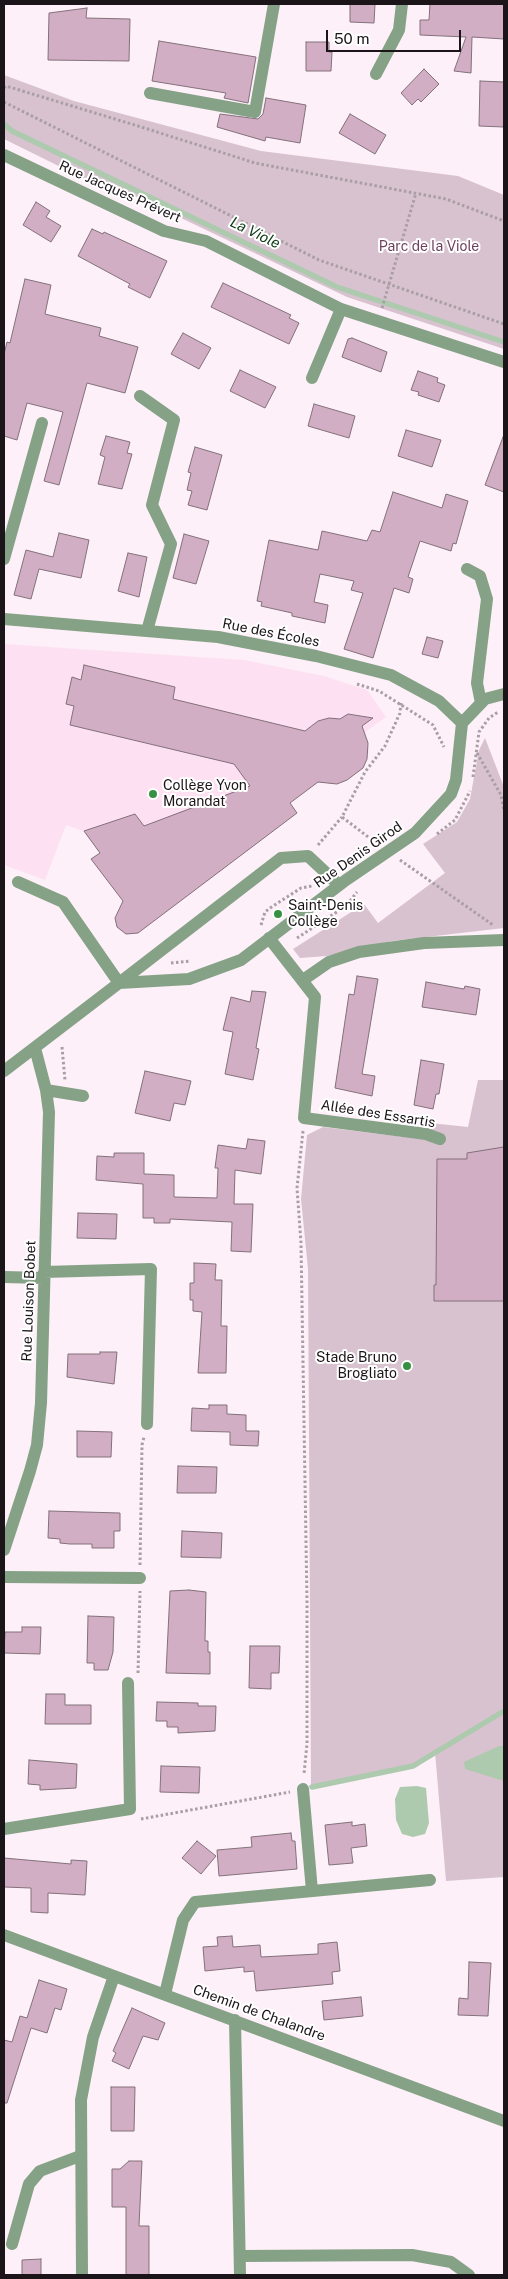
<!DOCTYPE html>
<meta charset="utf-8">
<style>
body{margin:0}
#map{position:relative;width:508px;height:2279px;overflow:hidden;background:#fdf0f8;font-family:"Public Sans",sans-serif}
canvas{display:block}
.frame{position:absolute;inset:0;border:5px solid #1b1418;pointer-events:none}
.scale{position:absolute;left:326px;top:30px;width:135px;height:22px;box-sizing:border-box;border:2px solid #1b1418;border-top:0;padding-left:6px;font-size:15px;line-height:18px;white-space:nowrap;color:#1b1418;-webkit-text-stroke:4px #fff;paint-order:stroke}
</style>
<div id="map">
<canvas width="508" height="2279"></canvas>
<div class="frame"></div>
<div class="scale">50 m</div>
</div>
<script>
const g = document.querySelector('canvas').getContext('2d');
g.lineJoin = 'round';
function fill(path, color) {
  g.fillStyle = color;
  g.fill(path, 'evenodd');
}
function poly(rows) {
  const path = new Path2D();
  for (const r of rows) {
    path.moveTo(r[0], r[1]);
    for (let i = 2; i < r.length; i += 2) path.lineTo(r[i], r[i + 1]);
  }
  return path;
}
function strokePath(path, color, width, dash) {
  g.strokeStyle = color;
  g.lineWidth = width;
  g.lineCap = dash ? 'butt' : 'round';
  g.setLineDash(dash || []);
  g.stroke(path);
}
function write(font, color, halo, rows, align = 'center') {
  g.font = font + ' "Public Sans",sans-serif';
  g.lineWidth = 4;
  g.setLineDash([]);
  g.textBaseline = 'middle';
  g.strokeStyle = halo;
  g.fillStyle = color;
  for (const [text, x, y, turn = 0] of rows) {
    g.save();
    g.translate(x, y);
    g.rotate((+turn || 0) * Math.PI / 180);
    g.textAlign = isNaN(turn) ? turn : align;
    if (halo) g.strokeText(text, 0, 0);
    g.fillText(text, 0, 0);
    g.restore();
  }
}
fill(poly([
 [4,644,244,660,324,676,367,690,386,717,365,732,369,751,363,769,344,782,332,784,318,782,290,803,297,813,138,933,126,934,118,929,115,918,120,908,129,901,91,859,100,853,83,831,66,825,45,880,4,865]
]), '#fde1f2');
fill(poly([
 [4,75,74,101,261,151,458,176,504,195,504,349,347,297,101,180,91,182,4,139],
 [485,738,504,787,504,928,392,941,327,956,300,958,293,949,364,904,378,923,445,873,423,844,457,822,470,799,479,750],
 [478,1080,504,1080,504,1877,446,1881,435,1752,417,1767,311,1786,308,1269,301,1199,307,1135,323,1127,420,1139,421,1122,468,1127]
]), '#d8c2cf');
fill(poly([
 [499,1746,504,1746,504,1781,465,1769,464,1762],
 [417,1786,426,1788,429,1823,425,1834,413,1837,402,1834,396,1820,395,1799,400,1787]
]), '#adcaae');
strokePath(poly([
 [4,124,12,131,337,287,504,342],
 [312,1787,413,1766,504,1711]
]), '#adcaae', 5.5);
const building = poly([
 [350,4,375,4,374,23,350,22,350,4],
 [430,4,504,4,504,39,472,37,471,73,454,71,466,37,420,35,420,20,429,20,430,4],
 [87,8,86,18,130,19,129,61,48,60,49,13,87,8],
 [159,41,256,57,248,103,224,98,226,93,152,81,159,41],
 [306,42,329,42,329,52,332,52,331,71,306,71,306,42],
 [424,69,439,84,421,102,418,99,412,105,401,93,424,69],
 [480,81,504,82,504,127,479,126,480,81],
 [266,98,306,105,300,143,266,137,265,141,217,127,220,114,258,119,263,114,266,98],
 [350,114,386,135,375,154,339,133,350,114],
 [36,202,50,211,46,217,61,226,51,242,23,225,36,202],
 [92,229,103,234,104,232,167,261,150,298,128,287,130,284,78,256,92,229],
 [25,279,51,285,45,314,101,328,99,336,138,347,125,393,87,383,59,485,44,481,63,412,27,403,17,440,4,436,4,354,7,342,10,343,25,279],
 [223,283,291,315,289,318,299,323,289,344,211,307,223,283],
 [183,333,211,348,199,369,171,354,183,333],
 [352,338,387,352,381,372,342,357,348,339,352,338],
 [240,370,276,387,265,408,230,391,240,370],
 [418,371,438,378,437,382,445,385,439,402,418,395,419,392,411,390,418,371],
 [314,404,355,416,349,438,308,426,314,404],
 [406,430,441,440,432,467,398,456,406,430],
 [106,436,130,442,127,453,132,454,122,489,98,484,105,457,100,455,106,436],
 [503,437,504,437,504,492,485,485,503,437],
 [195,447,222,455,207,510,188,505,192,491,187,490,191,473,188,472,195,447],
 [393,492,442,508,446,494,468,501,456,544,453,543,451,551,420,541,408,577,413,579,409,593,394,588,373,658,344,649,363,593,351,590,354,581,320,574,314,602,328,605,325,623,292,616,292,613,261,606,262,602,257,601,269,540,318,550,322,531,367,541,372,530,380,532,393,492],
 [59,533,89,540,81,578,39,569,31,599,14,595,26,550,53,557,59,533],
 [184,534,209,541,196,584,173,578,184,534],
 [128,553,147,557,139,597,118,591,128,553],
 [427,637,443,641,438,658,422,654,427,637],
 [84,665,175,687,173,699,305,731,318,721,329,718,340,719,348,714,373,718,362,726,368,743,367,759,363,768,347,780,337,784,318,782,290,803,297,813,138,933,126,934,117,927,115,918,123,901,91,859,100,853,84,831,135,814,144,826,250,786,234,764,70,725,74,706,66,704,72,677,81,680,84,665],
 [357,976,378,979,362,1074,375,1076,372,1096,335,1088,349,994,354,995,357,976],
 [426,982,464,989,465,986,480,989,476,1015,422,1007,426,982],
 [252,991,266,992,256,1048,259,1049,253,1080,225,1074,233,1032,223,1030,231,997,250,1002,252,991],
 [421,1060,444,1064,439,1094,436,1094,433,1109,414,1105,421,1060],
 [145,1071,191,1081,185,1105,174,1103,170,1121,135,1113,145,1071],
 [248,1139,265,1141,261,1174,235,1170,234,1204,253,1204,251,1252,231,1251,232,1222,170,1219,170,1223,154,1223,154,1218,143,1218,143,1184,96,1180,97,1156,114,1157,114,1153,144,1153,144,1174,174,1175,174,1197,217,1198,218,1168,215,1168,218,1145,246,1149,248,1139],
 [504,1147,504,1301,434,1301,434,1285,436,1285,437,1159,467,1159,467,1153,504,1147],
 [78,1213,117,1214,116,1239,77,1238,78,1213],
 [194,1263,216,1264,215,1280,222,1280,221,1326,227,1326,226,1373,198,1373,202,1312,193,1311,193,1300,190,1300,190,1283,194,1283,194,1263],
 [100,1352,117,1352,114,1384,67,1377,68,1354,100,1354,100,1352],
 [209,1405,227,1405,227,1414,246,1415,246,1431,259,1431,258,1446,230,1445,230,1432,191,1431,192,1408,209,1409,209,1405],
 [77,1431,112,1432,111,1457,77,1457,77,1431],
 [178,1466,217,1467,216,1493,177,1493,178,1466],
 [49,1511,120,1513,120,1531,114,1531,114,1548,92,1548,92,1544,70,1544,60,1543,60,1539,48,1538,49,1511],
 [182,1531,222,1533,221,1558,181,1557,182,1531],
 [189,1590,206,1592,205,1641,208,1641,208,1652,210,1652,210,1674,166,1673,170,1591,189,1590],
 [88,1616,114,1617,113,1652,108,1670,94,1670,94,1663,87,1663,88,1616],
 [22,1627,41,1627,40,1654,4,1653,5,1632,22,1632,22,1627],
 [250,1646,280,1646,279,1673,271,1673,271,1689,249,1688,250,1646],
 [46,1694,65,1694,65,1705,91,1705,91,1724,45,1724,46,1694],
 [157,1702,198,1703,198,1706,216,1706,215,1731,178,1733,178,1727,167,1727,167,1721,156,1721,157,1702],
 [29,1760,77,1764,76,1788,40,1790,40,1785,28,1784,29,1760],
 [161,1766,200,1767,199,1793,160,1792,161,1766],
 [352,1822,352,1826,365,1824,367,1846,351,1848,353,1863,329,1865,325,1825,352,1822],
 [291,1833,292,1841,295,1841,297,1869,219,1876,217,1850,252,1847,251,1837,291,1833],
 [197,1841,216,1856,201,1874,182,1858,197,1841],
 [4,1858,71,1864,71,1860,87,1861,85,1895,48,1893,48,1913,31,1912,31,1888,4,1887,4,1858],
 [232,1936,233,1947,260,1945,261,1957,318,1954,318,1944,337,1942,340,1971,332,1972,333,1984,256,1991,254,1971,244,1972,244,1967,205,1971,203,1947,218,1946,217,1937,232,1936],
 [469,1962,491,1963,488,2016,458,2015,459,1998,468,1999,469,1962],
 [39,1980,67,1989,61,2010,55,2008,47,2033,31,2028,7,2103,4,2103,4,2040,12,2042,20,2016,27,2018,39,1980],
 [361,1997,363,2016,324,2020,322,2001,361,1997],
 [132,2008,165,2023,158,2040,143,2036,129,2069,112,2061,116,2053,113,2051,132,2008],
 [111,2087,135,2087,134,2131,111,2131,111,2087],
 [129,2161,142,2161,139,2226,149,2226,149,2275,126,2275,126,2207,112,2207,112,2169,120,2169,129,2161],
 [41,2259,41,2275,22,2275,22,2260,41,2259]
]);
fill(building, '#d2aec4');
strokePath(building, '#83707b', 1);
strokePath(poly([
 [4,88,6,86,138,126,255,163,446,199,504,221],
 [4,102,319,260,504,324],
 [382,308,416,193],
 [357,684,379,691,433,725,444,747],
 [477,753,501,795,504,811],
 [473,777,479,732,489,718,498,712],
 [437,834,455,820,470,791],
 [376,843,342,817,365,772,385,746,400,713,401,702],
 [318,845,342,817],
 [400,860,493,925],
 [261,925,265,912,270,908,301,888,312,886],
 [297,938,346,906,357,892],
 [171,963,190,961],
 [62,1047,65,1080],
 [303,1131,297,1188,301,1243,307,1602,307,1744,304,1774],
 [140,1565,142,1445,144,1437],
 [138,1673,140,1591],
 [141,1819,290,1792]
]), '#a99ea4', 3, [2.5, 2.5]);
strokePath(poly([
 [376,74,399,30,402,4],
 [150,93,255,112,274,4],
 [4,155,164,231,206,241,341,309,504,362],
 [312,378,341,309],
 [140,396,174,420,152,505,171,544,147,631],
 [4,559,42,423],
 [467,569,480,576,487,599,477,683,481,703],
 [4,619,218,637,316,656,391,675,439,701,462,723],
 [462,723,485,699,504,694],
 [18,882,63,902,119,983,281,858,308,856,339,885],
 [269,938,315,997,304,1118,426,1134,440,1139],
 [303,980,329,962,359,952,424,943,504,940],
 [4,1071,119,983,189,979,241,960,346,880,415,833,451,794,456,780,462,723],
 [46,1090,83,1096],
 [44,1272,151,1269,147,1424],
 [4,1277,44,1278],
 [4,1550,30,1471,37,1445,41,1403,49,1112,46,1090,35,1048],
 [4,1577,140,1578],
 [303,1789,312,1891],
 [4,1829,130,1809,128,1683],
 [4,1935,504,2121],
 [165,1994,183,1920,195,1902,430,1880],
 [235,2020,240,2275],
 [12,2244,29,2184,40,2171,80,2156],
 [240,2256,412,2255,451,2262,469,2275],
 [82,2275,81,2100,93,2037,114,1976]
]), '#85a186', 12);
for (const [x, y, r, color] of [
 [153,794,5,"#369143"],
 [278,914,5,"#369143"],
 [407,1366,5,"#369143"]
]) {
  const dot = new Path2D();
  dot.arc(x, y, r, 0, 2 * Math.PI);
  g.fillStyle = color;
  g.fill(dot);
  strokePath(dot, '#fff', 2);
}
write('14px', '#1b1418', '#fff', [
 ["Rue Jacques Prévert",120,192,24],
 ["Rue des Écoles",271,633,11],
 ["Rue Denis Girod",358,855,-35],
 ["Allée des Essartis",378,1114,9],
 ["Rue Louison Bobet",29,1301,-88],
 ["Chemin de Chalandre",259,2013,20]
]);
write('14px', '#6f3f5e', '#fff', [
 ["Parc de la Viole",429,247]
]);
write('14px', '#1b1418', '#fff', [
 ["Collège Yvon",163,786],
 ["Morandat",163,802],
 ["Saint-Denis",288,906],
 ["Collège",288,922],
 ["Stade Bruno",397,1358,"right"],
 ["Brogliato",397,1374,"right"]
], 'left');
write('italic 15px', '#0d3a14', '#fff', [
 ["La Viole",255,233,26]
]);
</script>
